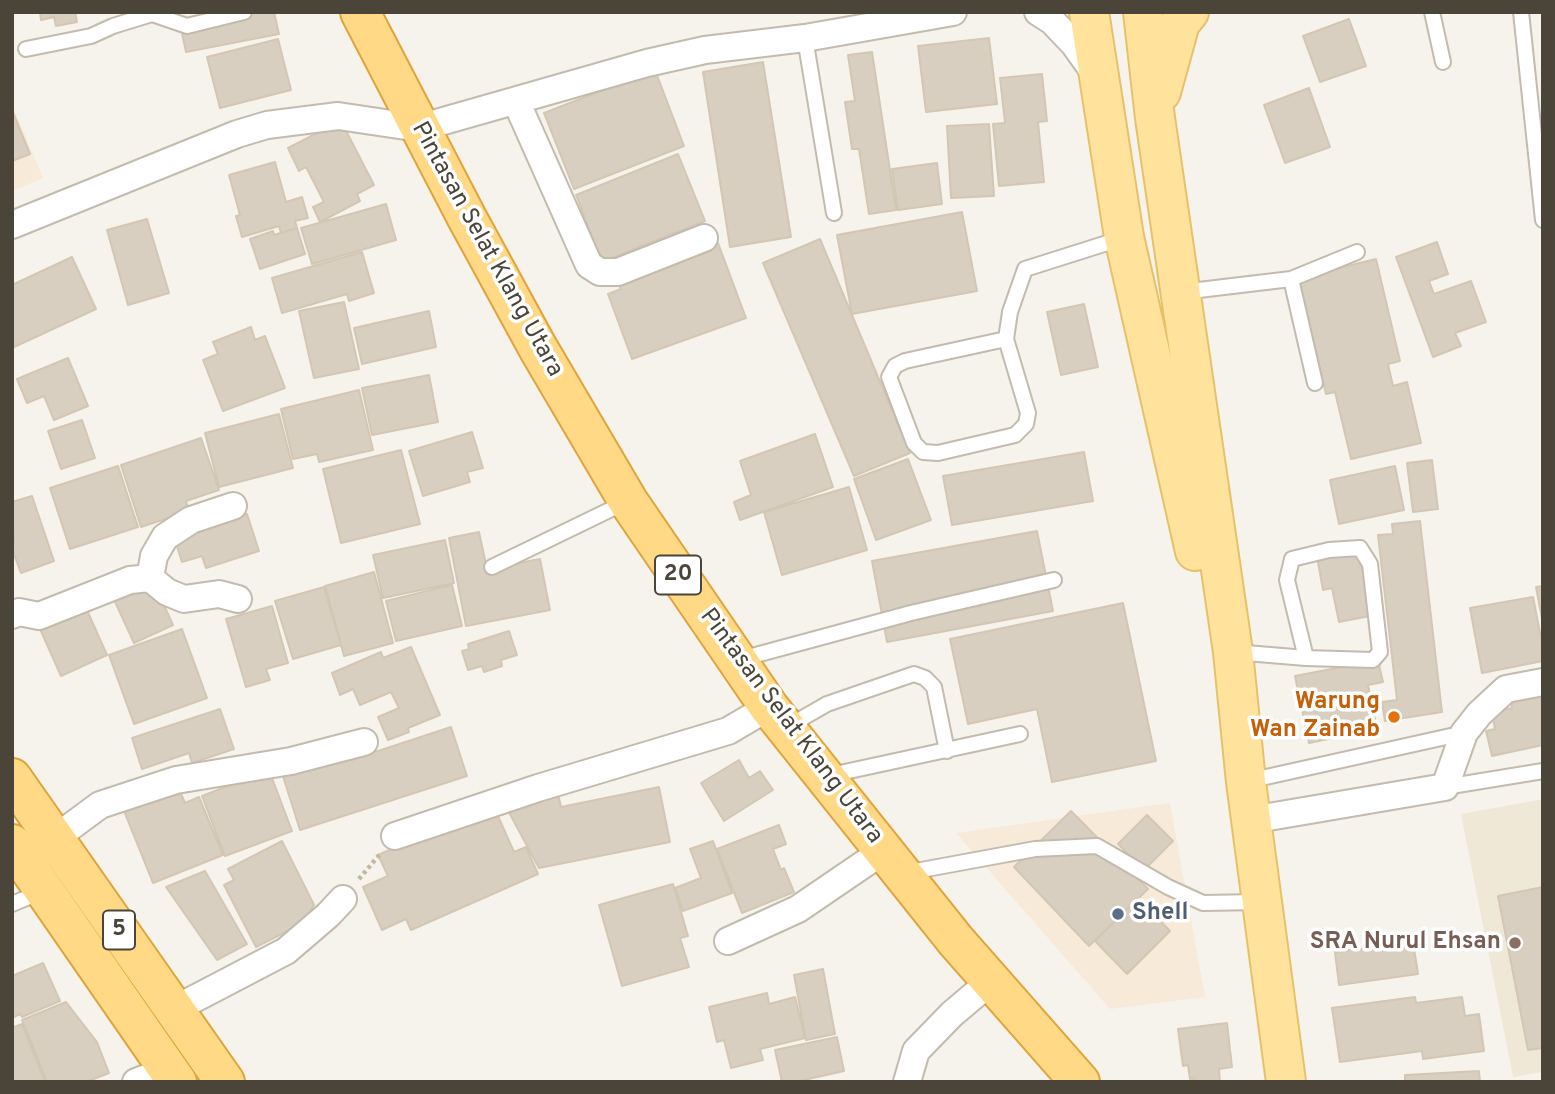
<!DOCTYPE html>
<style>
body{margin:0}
#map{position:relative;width:1555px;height:1094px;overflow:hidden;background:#f6f3ec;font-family:Overpass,sans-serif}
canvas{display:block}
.frame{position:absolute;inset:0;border:14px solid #4b4439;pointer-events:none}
</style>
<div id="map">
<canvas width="1555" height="1094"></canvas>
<div class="frame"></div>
</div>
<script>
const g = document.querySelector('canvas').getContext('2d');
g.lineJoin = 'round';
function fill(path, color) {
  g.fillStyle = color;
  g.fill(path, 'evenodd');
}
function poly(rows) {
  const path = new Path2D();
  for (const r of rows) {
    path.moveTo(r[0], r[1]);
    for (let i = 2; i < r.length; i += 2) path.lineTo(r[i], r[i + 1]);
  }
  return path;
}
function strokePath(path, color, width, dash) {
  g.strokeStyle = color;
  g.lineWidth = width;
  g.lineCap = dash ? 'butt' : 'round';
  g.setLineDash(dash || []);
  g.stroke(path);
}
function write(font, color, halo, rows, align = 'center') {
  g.font = font + ' Overpass,sans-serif';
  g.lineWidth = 7;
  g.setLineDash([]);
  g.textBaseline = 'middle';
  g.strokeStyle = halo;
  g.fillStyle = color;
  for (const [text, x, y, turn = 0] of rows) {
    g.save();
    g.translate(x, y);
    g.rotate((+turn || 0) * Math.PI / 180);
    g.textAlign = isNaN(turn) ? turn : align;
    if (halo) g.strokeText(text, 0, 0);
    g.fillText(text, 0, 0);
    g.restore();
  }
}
fill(poly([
 [12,104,43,178,12,191],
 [1170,803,1205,997,1110,1009,956,833]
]), '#f7ead8');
fill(poly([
 [1543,799,1543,1072,1513,1077,1461,814]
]), '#efe8d6');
const building = poly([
 [40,12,75,12,77,22,56,26,54,17,41,20,40,12],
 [241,12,274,12,279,34,186,52,180,24,241,12],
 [1349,19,1366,66,1320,82,1303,36,1349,19],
 [989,38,997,104,926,112,918,46,989,38],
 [278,39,291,90,220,108,207,57,278,39],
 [872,52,896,210,869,214,859,149,852,149,845,102,855,101,848,55,872,52],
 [763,62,791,237,730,247,703,72,763,62],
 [655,70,684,146,574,189,544,113,655,70],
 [1042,74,1047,121,1038,122,1044,182,999,186,993,124,1005,123,1000,78,1042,74],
 [1309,88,1330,147,1285,163,1264,105,1309,88],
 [12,110,30,154,12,161,12,110],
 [341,121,374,185,357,194,360,201,320,222,313,207,324,202,306,167,299,171,288,148,341,121],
 [989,124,994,196,951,198,947,126,989,124],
 [678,154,705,221,602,262,576,195,678,154],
 [275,162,286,202,302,197,308,218,295,221,297,228,281,233,279,226,242,237,236,216,240,215,229,175,275,162],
 [937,163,942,204,898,210,892,169,937,163],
 [386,204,396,240,312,264,301,228,386,204],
 [962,212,977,291,852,314,837,235,962,212],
 [147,219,169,293,128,305,107,230,147,219],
 [297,228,305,254,260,269,250,239,273,231,274,235,297,228],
 [820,239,910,453,854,476,763,263,820,239],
 [1437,242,1448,274,1429,281,1434,294,1471,281,1486,322,1455,333,1461,346,1433,357,1396,257,1437,242],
 [718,243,746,318,632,359,608,294,621,289,617,280,718,243],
 [362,252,374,293,349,301,347,294,282,313,272,278,362,252],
 [72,257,96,309,12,348,12,285,72,257],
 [1376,259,1400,361,1388,364,1393,386,1407,382,1421,443,1351,459,1335,392,1326,394,1298,278,1376,259],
 [344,302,359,369,314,378,299,311,344,302],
 [1084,304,1098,367,1061,375,1047,312,1084,304],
 [429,311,436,347,362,364,354,328,429,311],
 [251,327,255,340,265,336,285,388,223,411,203,360,218,354,213,342,251,327],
 [68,358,88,406,54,420,44,396,27,403,17,379,68,358],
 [429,375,438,422,372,435,362,388,429,375],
 [359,390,373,450,319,462,317,454,293,459,281,409,359,390],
 [279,414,293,468,219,487,205,433,279,414],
 [82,420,95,458,61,469,48,431,82,420],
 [472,432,483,468,467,472,470,482,423,496,409,451,472,432],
 [815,434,833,487,740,520,734,502,751,495,740,461,815,434],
 [201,438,219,490,186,501,189,511,141,527,121,465,201,438],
 [401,450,420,524,341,543,323,469,401,450],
 [1084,452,1093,501,952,525,943,476,1084,452],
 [908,459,931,520,876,540,854,479,908,459],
 [1432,460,1438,509,1413,512,1407,463,1432,460],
 [118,466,138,527,70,549,50,488,118,466],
 [1395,466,1404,510,1339,524,1330,480,1395,466],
 [849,487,867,550,782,575,764,512,849,487],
 [32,496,54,561,21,573,12,549,14,540,12,502,32,496],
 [247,514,259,551,206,568,202,556,182,562,174,537,247,514],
 [1420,521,1442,712,1385,721,1382,702,1397,700,1378,535,1393,534,1392,524,1420,521],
 [1037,531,1053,611,887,642,872,561,1037,531],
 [479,532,487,569,540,559,550,610,466,626,449,538,479,532],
 [445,540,454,583,383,598,373,555,445,540],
 [1362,543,1375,615,1339,622,1332,588,1323,590,1316,551,1362,543],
 [374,572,393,643,344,656,325,586,374,572],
 [150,575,173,625,134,643,111,593,150,575],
 [452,585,462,626,396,641,386,601,452,585],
 [1543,586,1543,624,1536,587,1543,586],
 [324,587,341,645,293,659,275,601,324,587],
 [1533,597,1543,648,1543,661,1482,673,1470,608,1533,597],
 [82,599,107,655,61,676,36,620,82,599],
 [1123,603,1156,761,1052,782,1037,709,968,724,950,639,1123,603],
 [272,606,288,663,266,669,270,680,246,687,226,619,272,606],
 [182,629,207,698,134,724,109,655,182,629],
 [509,631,517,655,501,660,502,666,484,672,482,666,468,670,462,651,469,649,468,644,509,631],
 [411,647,440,715,408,728,409,732,388,740,378,717,399,708,391,692,360,705,353,689,340,695,332,673,381,652,383,658,411,647],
 [1378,660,1383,682,1368,685,1377,729,1309,743,1295,676,1378,660],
 [1543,690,1543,745,1492,756,1486,731,1495,729,1492,713,1512,708,1510,697,1543,690],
 [220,709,234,749,192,763,189,753,142,769,132,738,220,709],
 [451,727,467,776,300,830,282,773,369,754,451,727],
 [739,760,749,778,760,771,773,790,724,821,701,783,739,760],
 [269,770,292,831,225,856,202,796,269,770],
 [555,780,561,807,659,787,670,842,539,868,498,792,555,780],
 [179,789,185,803,199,797,223,855,153,883,124,811,179,789],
 [493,805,514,852,526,847,538,874,411,930,406,919,382,930,363,887,388,876,378,855,493,805],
 [1071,811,1148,889,1089,946,1014,867,1071,811],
 [1147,815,1173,841,1144,870,1118,844,1147,815],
 [779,825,786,844,773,849,781,870,784,868,794,892,742,913,717,849,779,825],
 [282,841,314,905,303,923,256,947,224,885,234,880,228,869,282,841],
 [713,841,732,893,683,911,675,888,701,878,690,849,713,841],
 [205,871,247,944,217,960,166,887,205,871],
 [673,884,688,936,680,938,689,967,622,986,599,905,673,884],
 [1543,887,1543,1048,1528,1050,1498,896,1543,887],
 [1138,898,1170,931,1127,974,1095,941,1138,898],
 [1413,942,1418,974,1339,985,1335,952,1413,942],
 [43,963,60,1001,22,1017,20,1014,12,1018,12,976,43,963],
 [823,969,835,1034,806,1040,794,975,823,969],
 [767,993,769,1004,795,997,805,1038,760,1049,763,1060,731,1068,724,1040,717,1042,709,1007,767,993],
 [1415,997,1416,1003,1462,997,1465,1016,1479,1014,1484,1051,1423,1059,1422,1051,1340,1062,1332,1008,1415,997],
 [66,1002,97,1042,109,1073,86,1082,47,1082,22,1020,66,1002],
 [1227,1023,1232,1067,1219,1069,1220,1082,1194,1082,1194,1078,1190,1079,1188,1065,1183,1066,1178,1029,1227,1023],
 [22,1024,45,1082,12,1082,12,1028,22,1024],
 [837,1037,844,1071,795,1082,782,1082,775,1050,837,1037],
 [1479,1071,1480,1082,1405,1082,1405,1075,1479,1071]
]);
fill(building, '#d8cfc1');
strokePath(building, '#d3c7b4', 2);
const service = poly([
 [1432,12,1443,62],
 [1521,12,1543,220],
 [805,38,834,213],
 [26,49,91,36,113,26,152,14,187,26,244,12],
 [1291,279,1315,383],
 [1182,292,1291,279,1357,252],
 [1006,339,905,361,895,366,889,377,914,443,923,452,938,453,1015,435,1026,424,1028,413,1006,339,1010,312,1025,269,1123,238],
 [492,567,626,502],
 [1234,652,1306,658,1373,660,1380,652,1370,564,1360,548,1329,550,1292,559,1287,580,1306,658],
 [741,659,911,613,1054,580],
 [787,727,827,704,914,674,925,678,934,687,947,751],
 [826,776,1020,734],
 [1248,781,1464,733],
 [1445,787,1543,771],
 [905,873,1035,849,1097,846,1168,887,1203,903,1260,902],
 [12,904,41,892]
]);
const minor = poly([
 [1038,12,1052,21,1074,44,1094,72],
 [516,101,589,265,600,272,618,272,704,238],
 [12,225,237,134,267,125,338,116,419,128,647,63,705,50,805,38,953,12],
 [150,578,154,556,165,537,191,520,233,506],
 [12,615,19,612,39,616,130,580,150,578,167,592,184,599,219,594,238,599],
 [1251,820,1445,787,1464,733,1479,714,1506,689,1543,682],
 [395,836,538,788,728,731,769,707],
 [54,839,100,805,176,780,291,761,364,742],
 [728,941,798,909,883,851],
 [175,1009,286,951,328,915,343,899],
 [136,1082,169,1069],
 [907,1082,916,1051,952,1014,991,981]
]);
const primary = poly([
 [1089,12,1124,237,1195,551],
 [1143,12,1155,118,1233,652,1246,782,1286,1082],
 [1161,92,1180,23,1189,12]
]);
const trunk = poly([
 [360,12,467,218,538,348,628,501,769,707,956,941,1080,1082],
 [12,778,225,1082],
 [12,844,177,1082]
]);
strokePath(service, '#c2bbae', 18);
strokePath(minor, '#c2bbae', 30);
strokePath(primary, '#e6c16a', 42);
strokePath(trunk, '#e0a43c', 42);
strokePath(poly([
 [359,879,380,854]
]), '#c4b79f', 4.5, [3.5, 3.5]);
strokePath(service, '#fff', 14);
strokePath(minor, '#fff', 26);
strokePath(primary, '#ffe39c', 38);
strokePath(trunk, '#ffd985', 38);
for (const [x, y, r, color] of [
 [1394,717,7,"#e8710a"],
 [1118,914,7,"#5c6f8a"],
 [1515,943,7,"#8d6e63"]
]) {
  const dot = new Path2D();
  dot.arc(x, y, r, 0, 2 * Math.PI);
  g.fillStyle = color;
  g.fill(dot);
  strokePath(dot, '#fff', 2.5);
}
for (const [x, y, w] of [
 [678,575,46],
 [119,930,32]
]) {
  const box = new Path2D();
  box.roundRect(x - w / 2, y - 19.5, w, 39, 5);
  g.fillStyle = '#fff';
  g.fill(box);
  strokePath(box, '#4b4439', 2);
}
write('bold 23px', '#4b4439', null, [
 ["20",678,575],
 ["5",119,930]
]);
write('24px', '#4b4439', '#fff', [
 ["Pintasan Selat Klang Utara",486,250,61],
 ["Pintasan Selat Klang Utara",790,727,53]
]);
write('bold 24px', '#c56008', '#fff', [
 ["Warung",1380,703],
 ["Wan Zainab",1380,731]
], 'right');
write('bold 24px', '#4e5e75', '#fff', [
 ["Shell",1132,914]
], 'left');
write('bold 24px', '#785e54', '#fff', [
 ["SRA Nurul Ehsan",1501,943]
], 'right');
</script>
